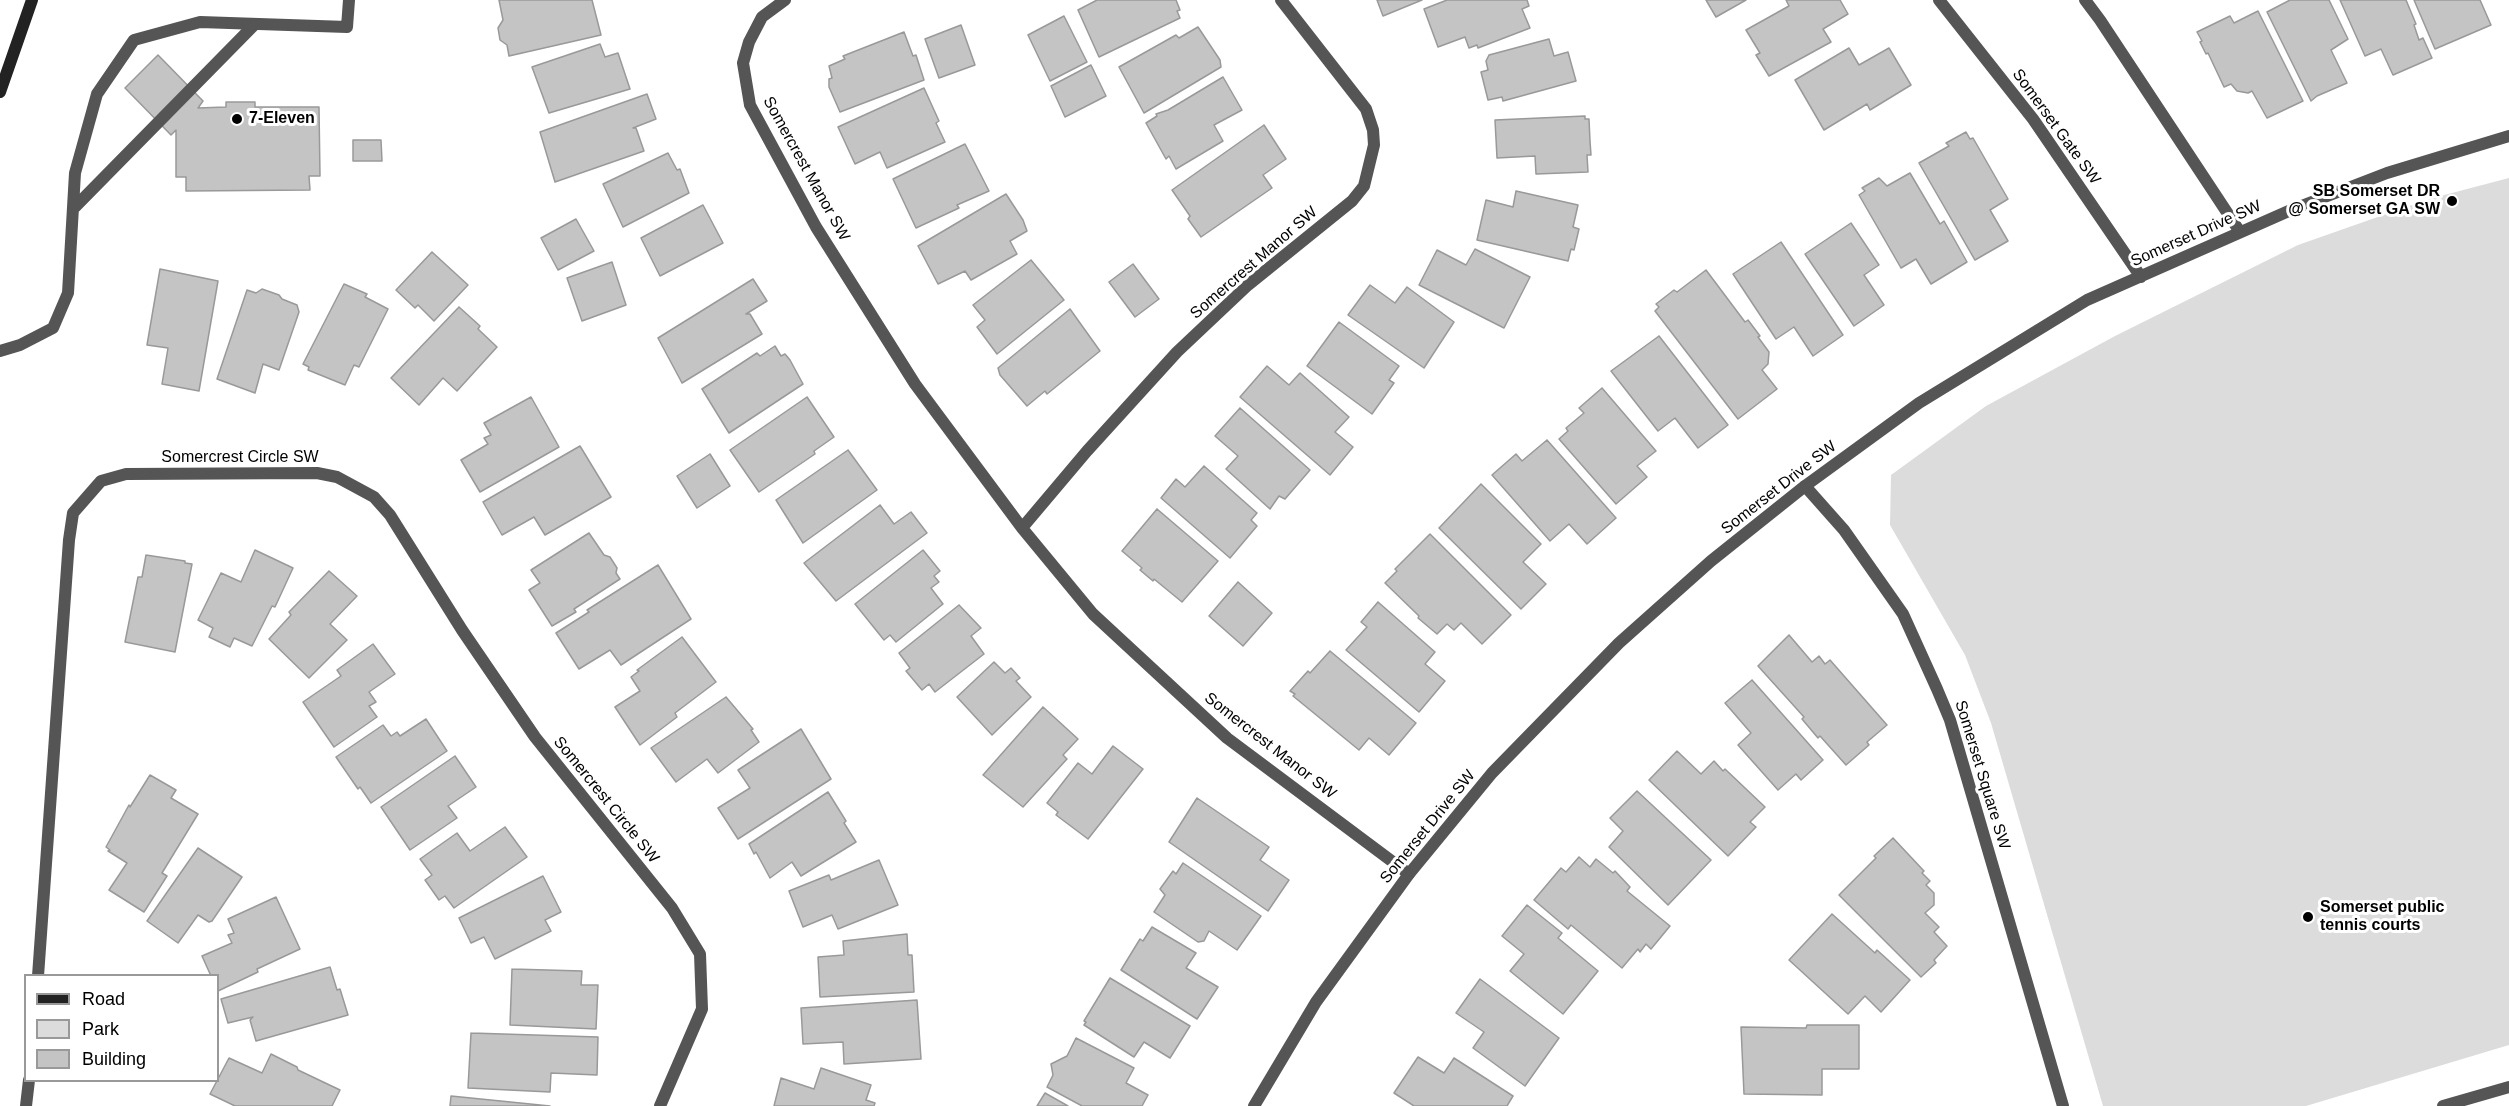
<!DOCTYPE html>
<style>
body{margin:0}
#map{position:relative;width:2509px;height:1106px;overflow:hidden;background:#fff;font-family:Helvetica,sans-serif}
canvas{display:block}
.legend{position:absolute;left:24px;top:974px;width:195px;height:108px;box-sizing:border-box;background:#fff;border:2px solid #999;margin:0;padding:8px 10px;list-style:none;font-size:18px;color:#000}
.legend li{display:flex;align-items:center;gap:12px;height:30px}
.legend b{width:30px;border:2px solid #999}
</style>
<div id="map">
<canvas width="2509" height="1106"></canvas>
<ul class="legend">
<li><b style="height:8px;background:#222"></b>Road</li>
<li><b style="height:16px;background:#dcdcdc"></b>Park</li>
<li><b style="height:16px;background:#c4c4c4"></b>Building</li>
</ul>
</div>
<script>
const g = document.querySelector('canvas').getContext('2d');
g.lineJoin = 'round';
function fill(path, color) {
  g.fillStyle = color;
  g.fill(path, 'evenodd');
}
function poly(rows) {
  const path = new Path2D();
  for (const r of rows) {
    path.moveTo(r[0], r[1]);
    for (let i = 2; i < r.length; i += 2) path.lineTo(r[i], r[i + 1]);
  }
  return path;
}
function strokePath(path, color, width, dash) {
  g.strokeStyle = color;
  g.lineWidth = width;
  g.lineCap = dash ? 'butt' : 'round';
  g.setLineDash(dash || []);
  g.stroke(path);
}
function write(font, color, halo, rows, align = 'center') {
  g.font = font + ' Helvetica,sans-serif';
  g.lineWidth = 6;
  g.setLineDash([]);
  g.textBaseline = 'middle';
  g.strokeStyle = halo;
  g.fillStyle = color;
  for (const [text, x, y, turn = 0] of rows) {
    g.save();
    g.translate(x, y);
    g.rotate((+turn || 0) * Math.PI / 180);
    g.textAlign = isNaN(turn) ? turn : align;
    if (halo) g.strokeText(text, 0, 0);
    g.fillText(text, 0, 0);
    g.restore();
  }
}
fill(poly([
 [2509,178,2509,1045,2306,1106,2103,1106,1991,723,1965,655,1890,525,1891,475,1986,406,2115,336,2298,245,2429,199]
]), '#dcdcdc');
const building = poly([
 [499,0,592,0,601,35,509,56,507,45,500,40,498,28,503,20,499,0],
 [1176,0,1180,10,1177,11,1180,18,1099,57,1078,10,1097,0,1176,0],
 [1377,0,1422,0,1383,16,1377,0],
 [1447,0,1527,0,1529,6,1522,9,1530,28,1478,48,1477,45,1469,48,1465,37,1438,47,1424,9,1447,0],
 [1706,0,1746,0,1716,17,1706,0],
 [1786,0,1840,0,1848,14,1823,29,1831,42,1769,76,1756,55,1760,53,1746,30,1789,6,1786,0],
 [2290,0,2329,0,2348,39,2331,50,2347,83,2317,96,2311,101,2267,12,2290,0],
 [2340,0,2406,0,2416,24,2414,25,2419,40,2423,38,2432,58,2393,75,2381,49,2365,56,2340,0],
 [2414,0,2480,0,2491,25,2435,49,2414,0],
 [2258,11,2303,101,2267,118,2252,91,2248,93,2237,91,2231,84,2224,87,2208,53,2206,54,2200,42,2202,41,2197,32,2230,16,2234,23,2258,11],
 [1064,16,1087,62,1050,81,1028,35,1064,16],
 [961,25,975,65,939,78,925,39,961,25],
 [1198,27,1220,60,1221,67,1144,113,1119,67,1176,35,1179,38,1198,27],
 [904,32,913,56,916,55,924,80,840,112,829,87,829,79,832,78,829,66,845,59,843,56,904,32],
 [1549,39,1554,56,1568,52,1576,81,1503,101,1502,97,1488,100,1481,72,1488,70,1486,61,1489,55,1549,39],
 [600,44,605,57,618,53,630,89,549,113,532,67,600,44],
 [1849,48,1859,65,1889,48,1911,85,1870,110,1867,104,1824,130,1795,80,1849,48],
 [158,55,203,101,198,108,226,107,226,102,255,102,255,107,319,107,320,176,309,176,310,190,186,191,186,177,176,177,176,130,171,135,125,88,158,55],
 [1091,65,1106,96,1065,117,1051,86,1091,65],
 [1223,77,1242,110,1214,125,1223,141,1176,169,1169,156,1166,159,1146,123,1157,116,1156,114,1168,110,1223,77],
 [924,88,939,121,936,123,945,142,887,168,880,152,855,164,838,127,924,88],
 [647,94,656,119,633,128,636,128,644,151,555,182,540,132,647,94],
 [1585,116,1585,119,1589,119,1590,141,1591,155,1587,155,1588,172,1536,174,1535,156,1497,158,1495,120,1585,116],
 [1264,125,1286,159,1263,175,1272,188,1201,237,1188,219,1190,216,1172,190,1264,125],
 [1966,132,1970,139,1973,138,2008,199,1990,210,2008,241,1975,260,1919,163,1949,146,1946,143,1966,132],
 [353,140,381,140,382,161,353,161,353,140],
 [965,144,989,191,957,205,959,208,916,228,893,179,965,144],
 [668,153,677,170,680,169,689,193,623,227,603,184,668,153],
 [1910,173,1940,224,1944,221,1967,262,1931,284,1916,259,1901,268,1859,195,1865,191,1862,188,1879,178,1887,186,1910,173],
 [1516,191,1578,205,1573,227,1579,229,1574,250,1571,249,1568,261,1477,240,1486,200,1513,207,1516,191],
 [1006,194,1023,220,1027,231,1010,241,1017,254,971,280,965,271,938,284,918,246,1006,194],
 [703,205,723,243,660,276,641,238,703,205],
 [576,219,594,251,558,270,541,238,576,219],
 [1851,223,1879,265,1864,275,1884,305,1854,326,1805,254,1851,223],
 [1781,242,1843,335,1813,356,1794,327,1776,339,1733,274,1781,242],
 [1475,249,1530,277,1504,328,1419,285,1437,250,1466,265,1475,249],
 [432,252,468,285,434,321,418,305,415,308,396,290,432,252],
 [1031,260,1064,300,997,354,977,327,985,320,973,305,1031,260],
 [612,262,626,305,582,321,567,278,612,262],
 [1133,264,1159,299,1135,317,1109,282,1133,264],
 [160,269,218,281,199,391,162,384,168,348,147,345,160,269],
 [1706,270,1745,322,1748,320,1760,336,1758,337,1769,352,1768,364,1762,370,1777,389,1738,419,1655,311,1659,307,1656,304,1674,290,1677,292,1706,270],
 [753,279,767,301,746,314,750,314,762,334,682,383,658,338,753,279],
 [344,284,367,294,365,297,388,309,359,367,354,365,345,385,308,370,309,367,303,364,344,284],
 [1370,285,1395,303,1407,287,1454,322,1424,368,1348,315,1370,285],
 [262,289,279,295,282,299,297,305,299,312,279,370,263,364,255,393,217,379,247,290,256,293,262,289],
 [459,307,480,326,478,329,497,347,457,391,443,378,419,405,391,378,459,307],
 [1070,309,1100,351,1047,394,1045,391,1027,406,1000,375,998,368,1070,309],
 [1339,322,1399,366,1389,380,1394,383,1372,414,1307,366,1339,322],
 [1659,336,1728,425,1698,448,1675,418,1658,431,1611,371,1659,336],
 [775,346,781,356,785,354,790,360,803,384,729,433,702,389,757,353,760,356,775,346],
 [1267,366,1289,385,1300,373,1349,417,1335,432,1353,447,1330,475,1240,397,1267,366],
 [1602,388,1656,451,1637,466,1647,477,1616,504,1559,439,1568,431,1566,428,1584,413,1579,408,1602,388],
 [531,397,559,447,480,492,461,460,488,444,484,438,491,435,484,423,531,397],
 [807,397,834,437,814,451,815,454,759,492,730,450,807,397],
 [1240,408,1310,470,1285,499,1279,496,1270,509,1226,469,1238,456,1215,436,1240,408],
 [1547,440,1616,518,1587,544,1569,524,1550,541,1492,475,1516,454,1522,461,1547,440],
 [580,446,611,497,545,535,534,517,502,535,483,502,580,446],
 [848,450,877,490,803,543,776,500,848,450],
 [710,454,730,486,697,508,677,476,710,454],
 [1204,466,1257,513,1251,520,1257,526,1230,558,1161,498,1176,479,1185,487,1204,466],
 [1481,484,1541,544,1523,562,1546,584,1521,609,1439,528,1481,484],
 [880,505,894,524,911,512,927,533,836,601,804,563,880,505],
 [1157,509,1218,561,1182,602,1154,579,1153,581,1140,570,1142,568,1122,551,1157,509],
 [589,533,604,555,610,557,617,568,616,573,620,579,574,609,576,612,552,626,529,590,540,583,531,570,589,533],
 [1430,534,1511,615,1482,644,1461,623,1454,630,1447,624,1437,634,1418,618,1419,616,1385,583,1397,571,1395,569,1430,534],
 [255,550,293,568,275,607,272,606,252,646,234,638,230,647,209,637,213,628,198,620,221,573,241,582,255,550],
 [923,550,940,571,934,576,939,582,931,588,943,604,896,642,890,635,884,640,855,604,923,550],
 [146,555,185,561,185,563,192,564,175,652,125,642,138,577,142,577,146,555],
 [658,565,691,619,621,665,610,650,579,669,556,633,589,612,587,610,658,565],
 [329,571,357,596,330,624,347,640,309,678,269,639,291,615,289,612,329,571],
 [1238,582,1272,613,1243,646,1209,616,1238,582],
 [1378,602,1435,652,1425,664,1445,681,1419,712,1346,650,1367,627,1361,622,1378,602],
 [959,605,981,628,971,636,984,654,935,692,929,684,922,690,906,671,910,668,899,653,959,605],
 [1789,635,1812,662,1819,656,1825,664,1830,660,1887,725,1867,742,1869,745,1846,765,1820,736,1818,738,1802,719,1804,717,1758,666,1789,635],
 [682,637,716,682,675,713,677,717,640,745,615,707,640,691,631,677,639,671,637,670,682,637],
 [373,644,395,674,369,692,376,702,369,706,377,717,334,747,303,702,341,676,337,670,373,644],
 [1330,651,1416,723,1389,755,1369,738,1359,750,1293,696,1295,694,1290,691,1308,671,1310,673,1330,651],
 [994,662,1005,673,1011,668,1020,678,1016,681,1031,697,992,735,957,697,994,662],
 [1752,680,1823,760,1801,780,1796,774,1778,790,1738,745,1751,733,1725,703,1752,680],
 [726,697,753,729,751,730,759,742,718,773,707,759,676,782,651,748,726,697],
 [1043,707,1078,739,1063,755,1067,759,1023,807,983,775,1043,707],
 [426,719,447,751,371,803,360,787,358,789,336,757,383,725,391,736,397,732,400,736,426,719],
 [801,729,831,779,738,839,718,808,750,788,738,770,801,729],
 [1113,746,1143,769,1088,839,1056,815,1058,812,1047,803,1078,763,1092,774,1113,746],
 [1677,751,1701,774,1714,761,1723,771,1725,769,1765,807,1750,822,1756,827,1728,856,1649,780,1677,751],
 [455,756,476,787,448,806,457,818,410,850,381,807,455,756],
 [150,775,176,790,171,798,198,814,162,873,167,876,144,912,109,890,127,863,108,851,110,850,106,847,129,805,130,807,150,775],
 [1637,791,1711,860,1668,905,1609,847,1623,831,1610,818,1637,791],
 [828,792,846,821,844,823,856,842,801,876,792,862,770,878,756,852,754,854,749,844,828,792],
 [1197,798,1269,847,1260,860,1289,880,1268,911,1169,842,1197,798],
 [505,827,527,857,454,908,445,896,439,900,425,880,432,875,420,859,457,833,470,851,505,827],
 [1893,838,1924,871,1922,873,1930,881,1926,885,1934,893,1934,905,1925,913,1939,927,1934,932,1947,946,1934,960,1936,963,1921,977,1839,895,1876,858,1874,856,1893,838],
 [198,848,242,877,212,921,209,922,198,915,178,943,147,921,198,848],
 [1579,857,1590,867,1596,859,1613,873,1615,871,1630,887,1627,891,1670,926,1651,949,1646,944,1640,952,1638,949,1622,968,1571,925,1568,929,1534,900,1561,868,1566,872,1579,857],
 [879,860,898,905,838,929,832,915,803,927,789,891,829,875,831,880,879,860],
 [1183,863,1261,916,1237,950,1209,931,1204,941,1198,942,1154,912,1165,895,1160,889,1173,871,1176,874,1183,863],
 [543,876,561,912,545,920,551,931,495,959,484,937,471,943,459,918,543,876],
 [276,897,300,949,257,969,258,972,218,991,218,976,211,976,202,956,232,943,228,935,234,933,228,919,276,897],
 [1527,905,1562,933,1558,938,1598,971,1563,1014,1510,971,1524,954,1502,936,1527,905],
 [1832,914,1875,953,1877,950,1910,980,1881,1012,1865,996,1848,1014,1789,960,1832,914],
 [1152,927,1196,953,1186,968,1218,987,1197,1019,1121,970,1140,939,1143,941,1152,927],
 [907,934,908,955,912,955,914,992,820,997,818,957,844,955,843,941,907,934],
 [330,967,337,990,340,989,348,1015,256,1041,250,1020,253,1017,228,1023,221,999,330,967],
 [512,969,582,971,581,985,598,985,596,1029,510,1025,512,969],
 [1110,978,1190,1026,1170,1058,1144,1042,1134,1057,1084,1025,1086,1022,1084,1021,1110,978],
 [1480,979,1559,1038,1525,1086,1473,1048,1484,1032,1456,1013,1480,979],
 [917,1000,921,1059,844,1064,843,1042,803,1044,801,1008,917,1000],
 [1807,1025,1859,1025,1859,1069,1822,1069,1822,1095,1744,1094,1741,1027,1806,1028,1807,1025],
 [471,1033,598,1037,597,1075,551,1073,550,1092,468,1088,471,1033],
 [1076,1038,1134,1068,1126,1083,1148,1095,1142,1106,1082,1106,1047,1087,1053,1075,1051,1064,1067,1056,1076,1038],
 [271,1054,297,1067,298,1070,340,1090,332,1106,235,1106,210,1094,229,1058,262,1073,271,1054],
 [1418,1057,1444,1073,1454,1058,1513,1096,1507,1106,1414,1106,1394,1093,1418,1057],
 [821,1068,871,1085,866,1100,875,1103,874,1106,774,1106,781,1078,814,1089,821,1068],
 [1045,1093,1068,1106,1037,1106,1045,1093],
 [451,1096,550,1106,450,1106,451,1096]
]);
fill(building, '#c4c4c4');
strokePath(building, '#999', 1.5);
strokePath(poly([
 [73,209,255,24],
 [0,351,20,345,53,328,68,293,75,173,97,94,134,40,200,22,347,27,349,0]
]), '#555', 12);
strokePath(poly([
 [785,0,762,17,749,42,743,63,750,105,816,227,915,384,1022,528,1093,614,1227,738,1409,874],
 [1805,486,1844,530,1903,614,1937,689,1950,720,2063,1106],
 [1022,528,1087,451,1177,352,1248,285,1352,201,1364,186,1374,145,1373,130,1366,109,1281,0],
 [38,976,69,540,73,513,101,481,126,474,317,473,337,477,374,497,390,515,462,630,535,737,672,908,700,954,702,1009,660,1106],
 [26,1106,29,1080],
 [2443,1106,2509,1087]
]), '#555', 12);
strokePath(poly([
 [1939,0,2033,119,2141,277],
 [2085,0,2100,20,2240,232],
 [1254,1106,1316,1002,1409,874,1492,773,1619,643,1711,561,1805,486,1919,403,2087,300,2291,210,2387,173,2509,136]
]), '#555', 12);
strokePath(poly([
 [0,92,32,0]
]), '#222', 12);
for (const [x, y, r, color] of [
 [237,119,6,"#000"],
 [2452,201,6,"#000"],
 [2308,917,6,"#000"]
]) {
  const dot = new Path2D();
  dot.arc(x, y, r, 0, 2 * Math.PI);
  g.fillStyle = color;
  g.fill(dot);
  strokePath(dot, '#fff', 2);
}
write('bold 16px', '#000', '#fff', [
 ["7-Eleven",249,119],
 ["SB Somerset DR",2440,192,"right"],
 ["@ Somerset GA SW",2440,210,"right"],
 ["Somerset public",2320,908],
 ["tennis courts",2320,926]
], 'left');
write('16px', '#000', '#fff', [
 ["Somerset Gate SW",2056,127,54],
 ["Somercrest Manor SW",806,169,61],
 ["Somerset Drive SW",2196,234,-24],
 ["Somercrest Manor SW",1254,263,-41],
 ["Somercrest Circle SW",240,458],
 ["Somerset Drive SW",1779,488,-38],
 ["Somercrest Manor SW",1270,746,38],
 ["Somerset Square SW",1982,775,73],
 ["Somercrest Circle SW",606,800,51],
 ["Somerset Drive SW",1428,827,-51]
]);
</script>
